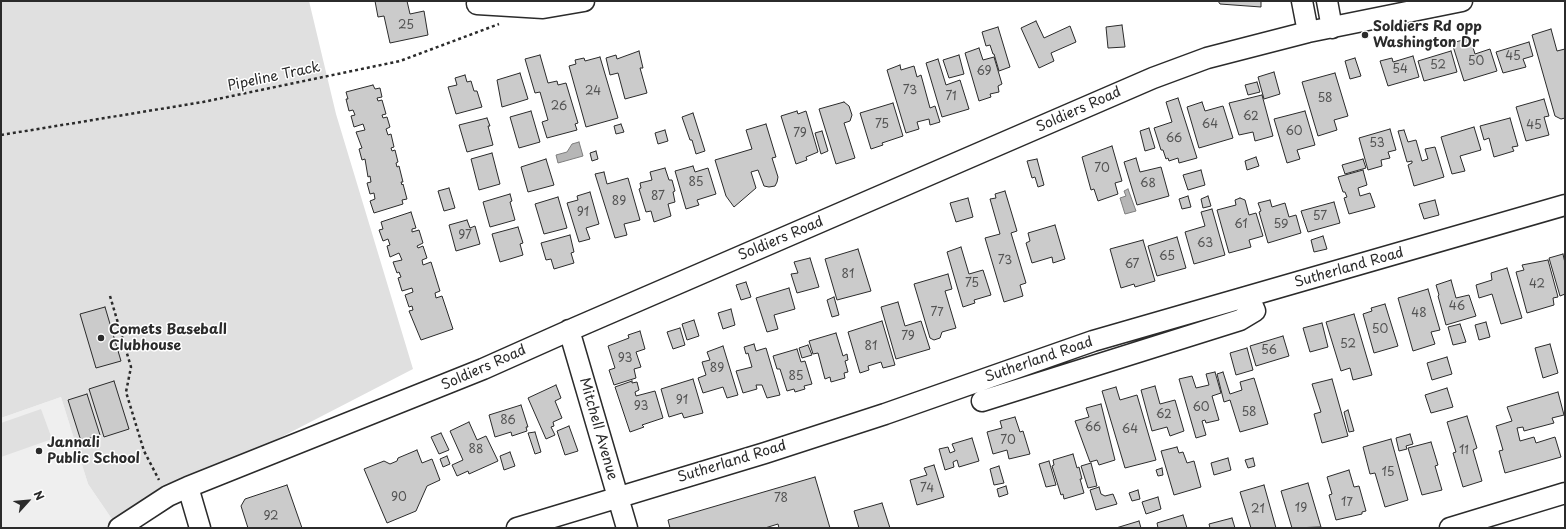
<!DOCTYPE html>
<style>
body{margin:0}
#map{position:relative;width:1566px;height:529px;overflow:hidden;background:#fff;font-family:"Playpen Sans",sans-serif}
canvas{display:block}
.frame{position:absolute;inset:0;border:2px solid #2b2b2b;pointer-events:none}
.north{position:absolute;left:8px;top:481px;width:40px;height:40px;-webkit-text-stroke:3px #fff;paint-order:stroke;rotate:63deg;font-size:11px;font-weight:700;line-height:16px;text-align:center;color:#2b2b2b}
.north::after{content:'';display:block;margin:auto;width:14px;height:18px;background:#2b2b2b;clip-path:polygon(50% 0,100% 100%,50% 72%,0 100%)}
</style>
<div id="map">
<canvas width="1566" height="529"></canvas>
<div class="frame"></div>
<div class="north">N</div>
</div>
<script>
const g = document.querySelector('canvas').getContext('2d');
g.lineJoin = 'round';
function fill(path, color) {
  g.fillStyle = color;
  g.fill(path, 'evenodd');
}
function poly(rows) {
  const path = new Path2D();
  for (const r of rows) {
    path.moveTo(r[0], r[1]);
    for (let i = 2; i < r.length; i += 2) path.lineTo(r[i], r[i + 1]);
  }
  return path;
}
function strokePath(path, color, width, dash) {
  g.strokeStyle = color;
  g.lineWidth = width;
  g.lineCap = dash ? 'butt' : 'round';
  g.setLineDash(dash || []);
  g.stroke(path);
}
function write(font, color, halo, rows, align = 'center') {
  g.font = font + ' "Playpen Sans",sans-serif';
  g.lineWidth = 3;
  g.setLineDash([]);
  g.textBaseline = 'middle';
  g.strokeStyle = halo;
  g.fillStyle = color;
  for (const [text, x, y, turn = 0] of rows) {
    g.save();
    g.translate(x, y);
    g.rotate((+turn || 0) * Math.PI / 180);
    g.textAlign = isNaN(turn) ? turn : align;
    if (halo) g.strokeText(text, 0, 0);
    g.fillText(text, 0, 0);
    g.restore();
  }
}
fill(poly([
 [61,397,88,484,118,528,1,528,1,418]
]), '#efefef');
fill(poly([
 [1,1,309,1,336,114,413,369,171,494,118,528,88,484,61,397,1,418],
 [41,409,52,439,1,457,1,423]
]), '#e0e0e0');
const water = poly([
 [579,142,583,156,558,163,556,155,567,152,572,144,579,142],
 [1128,189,1136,211,1125,214,1120,198,1126,196,1124,191,1128,189]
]);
fill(water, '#b6b6b6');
strokePath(water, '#7e7e7e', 1);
const building = poly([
 [375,1,407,1,410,14,424,11,428,35,390,43,384,16,378,17,375,1],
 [1218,1,1261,1,1261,7,1220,4,1218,1],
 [1036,21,1044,38,1070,26,1076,42,1051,53,1054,61,1039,68,1021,28,1036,21],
 [1122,25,1125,47,1108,48,1106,27,1122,25],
 [998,27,1010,67,999,71,994,54,993,54,990,45,986,46,982,32,998,27],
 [1551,29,1557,51,1565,49,1565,118,1561,119,1555,116,1532,35,1551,29],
 [1470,38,1475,54,1490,49,1497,71,1464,81,1452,43,1470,38],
 [1529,42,1533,56,1523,59,1526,67,1503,73,1496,52,1529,42],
 [979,48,983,60,994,57,1002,84,998,86,999,92,990,94,991,97,979,101,965,53,979,48],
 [639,51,643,68,640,68,647,93,625,99,618,73,610,75,606,58,616,55,617,59,639,51],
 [1451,51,1457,72,1424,81,1418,61,1451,51],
 [540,55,548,83,557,81,558,85,566,83,578,123,575,124,577,130,547,138,542,122,548,120,540,92,535,93,525,59,540,55],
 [959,55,964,74,949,78,943,60,959,55],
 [1413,56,1419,77,1388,86,1380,61,1392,58,1393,62,1413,56],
 [600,57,618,118,586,127,569,66,576,64,575,60,584,58,585,61,600,57],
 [1355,58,1361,76,1350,79,1345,61,1355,58],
 [938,59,946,85,960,80,969,109,942,117,926,63,938,59],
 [900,65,901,70,914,66,917,77,921,75,930,108,935,106,940,122,930,125,929,119,917,122,919,129,906,133,887,70,900,65],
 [1274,72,1280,94,1264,99,1258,77,1274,72],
 [520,73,528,99,502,107,497,80,520,73],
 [1335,73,1348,116,1334,120,1337,130,1318,136,1302,82,1335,73],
 [465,75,467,82,471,81,474,91,477,91,482,107,456,114,448,87,457,85,455,78,465,75],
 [1257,82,1260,92,1248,95,1245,85,1257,82],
 [373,85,375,89,380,88,382,97,377,98,378,101,382,100,386,114,382,115,383,118,387,117,390,127,386,129,388,135,391,134,394,147,391,148,392,151,395,150,398,162,396,163,397,167,399,166,403,182,401,182,402,185,403,184,407,199,402,200,403,204,374,213,370,201,375,199,374,193,370,194,367,183,371,182,370,176,368,177,365,159,362,160,359,149,362,148,356,132,365,130,363,124,354,127,351,116,355,115,353,110,349,111,346,99,348,99,346,92,373,85],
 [1262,95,1273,136,1255,141,1253,132,1239,135,1229,103,1262,95],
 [1178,98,1197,158,1179,163,1178,158,1169,161,1168,158,1166,159,1163,150,1161,150,1154,128,1172,122,1166,102,1178,98],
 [1544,99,1549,116,1544,117,1549,135,1526,141,1516,107,1544,99],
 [844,102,849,106,852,115,850,121,844,123,855,158,836,164,819,109,844,102],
 [1202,102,1205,111,1223,106,1233,138,1199,148,1187,107,1202,102],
 [893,103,903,136,882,143,883,145,871,149,860,113,893,103],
 [531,111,540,142,519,148,510,117,531,111],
 [797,111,798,114,806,111,818,152,806,157,807,160,796,164,781,116,797,111],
 [1305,111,1315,145,1297,150,1300,159,1287,163,1274,119,1305,111],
 [693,113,705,151,696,154,692,140,690,140,682,117,693,113],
 [487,118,490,126,488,126,493,145,467,152,459,125,487,118],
 [1510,118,1518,146,1512,147,1514,151,1494,157,1489,138,1484,140,1480,126,1510,118],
 [621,124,624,132,616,134,614,126,621,124],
 [766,124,776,157,772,158,778,177,777,182,775,186,769,187,764,186,758,170,751,172,756,188,734,207,726,196,715,160,752,149,746,130,766,124],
 [1474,127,1481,150,1460,156,1465,171,1452,174,1441,137,1474,127],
 [1149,128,1155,148,1145,151,1140,131,1149,128],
 [1390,129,1396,150,1388,152,1390,158,1381,160,1382,166,1368,170,1359,138,1390,129],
 [665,130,668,141,658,144,655,133,665,130],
 [1404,130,1408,142,1416,140,1422,161,1428,159,1425,149,1435,147,1444,177,1414,186,1408,165,1412,163,1412,161,1407,162,1398,131,1404,130],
 [822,131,828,151,821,154,815,133,822,131],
 [1112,146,1122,181,1115,183,1118,194,1098,201,1094,189,1091,190,1082,157,1112,146],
 [596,151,598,159,592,161,590,153,596,151],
 [492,153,500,184,479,190,471,159,492,153],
 [1256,157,1259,166,1247,170,1245,161,1256,157],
 [1136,158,1140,172,1161,167,1169,196,1137,205,1124,162,1136,158],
 [546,159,554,185,528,192,521,167,546,159],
 [1037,159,1044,185,1038,187,1035,177,1032,178,1027,161,1037,159],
 [1363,159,1366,168,1345,174,1342,165,1363,159],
 [693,166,695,172,708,168,716,194,697,200,699,205,686,209,675,171,693,166],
 [665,168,669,180,672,180,675,191,673,192,675,202,668,204,671,216,654,222,651,211,646,212,639,189,641,188,640,183,652,180,650,172,665,168],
 [1201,170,1205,185,1188,190,1183,175,1201,170],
 [1363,170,1367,185,1358,188,1360,196,1370,193,1375,207,1349,214,1344,198,1347,197,1345,192,1343,192,1338,177,1363,170],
 [604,172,607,184,628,178,640,220,624,224,627,235,615,238,595,174,604,172],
 [449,188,455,208,444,211,438,191,449,188],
 [1005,191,1017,231,1011,233,1026,283,1020,285,1023,296,1004,302,985,238,1000,234,990,199,996,198,995,194,1005,191],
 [590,192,599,224,586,228,590,239,579,242,567,203,578,200,577,196,590,192],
 [510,194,512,201,510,202,515,220,490,227,483,202,510,194],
 [1188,196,1191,207,1182,209,1179,199,1188,196],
 [1208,196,1211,206,1203,208,1201,199,1208,196],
 [558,197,567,228,544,234,535,204,558,197],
 [968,198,973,217,956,222,950,203,968,198],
 [1240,198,1245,200,1249,215,1256,213,1263,236,1249,240,1251,247,1229,253,1217,210,1236,205,1235,200,1240,198],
 [1270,200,1272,207,1285,203,1289,217,1296,215,1301,233,1268,243,1259,212,1261,211,1258,203,1270,200],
 [1435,200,1439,215,1424,219,1419,204,1435,200],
 [1334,202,1340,223,1308,232,1301,211,1334,202],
 [1212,209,1225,255,1194,264,1185,232,1205,226,1201,212,1212,209],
 [411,212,416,228,412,229,412,232,419,230,423,243,417,246,418,248,423,246,427,258,422,260,423,265,431,262,440,291,435,293,436,298,442,296,453,329,421,340,409,311,413,310,412,306,409,307,405,295,413,292,412,288,402,291,398,278,401,277,399,272,397,273,393,262,402,260,399,253,390,257,387,246,390,245,388,239,383,241,379,230,383,229,381,222,411,212],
 [467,220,470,228,475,226,480,244,456,251,449,225,467,220],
 [1055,225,1065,259,1053,263,1052,257,1032,263,1026,243,1030,241,1028,233,1055,225],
 [518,227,523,243,520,244,523,255,500,262,492,234,518,227],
 [570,235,574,252,571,253,574,263,554,269,551,259,546,260,541,243,570,235],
 [1323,236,1327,249,1314,252,1311,240,1323,236],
 [1177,237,1186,268,1157,276,1148,246,1177,237],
 [1143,240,1155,281,1135,287,1134,284,1121,288,1110,249,1143,240],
 [961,247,969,274,983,270,991,295,974,300,975,303,963,307,947,252,961,247],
 [858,249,871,291,837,300,825,259,858,249],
 [1563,254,1565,263,1565,294,1560,296,1549,258,1563,254],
 [810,258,819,287,797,293,791,274,798,273,794,262,810,258],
 [1548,260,1558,297,1553,298,1554,305,1527,313,1516,272,1524,270,1522,265,1548,260],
 [1507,268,1522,318,1501,324,1492,294,1479,298,1476,285,1492,280,1491,273,1507,268],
 [948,274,952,289,945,291,956,328,942,332,940,338,934,340,930,338,914,284,948,274],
 [1451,280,1456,298,1469,295,1476,316,1446,325,1438,296,1439,295,1436,285,1451,280],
 [746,282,751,297,741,300,736,285,746,282],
 [789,288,795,309,774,315,778,329,767,332,756,298,789,288],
 [1428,289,1440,330,1431,332,1435,344,1413,351,1398,298,1428,289],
 [834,297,839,315,832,317,827,300,834,297],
 [898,302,905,326,921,321,930,349,896,359,881,307,898,302],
 [1385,304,1398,346,1374,353,1363,314,1372,311,1371,308,1385,304],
 [105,307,121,361,96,368,80,314,105,307],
 [731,309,735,325,723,329,718,313,731,309],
 [1354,314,1372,375,1353,380,1350,368,1341,371,1326,322,1354,314],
 [694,320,699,336,687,340,682,324,694,320],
 [882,321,895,365,883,368,881,362,868,366,869,370,860,373,848,332,882,321],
 [1486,322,1490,337,1479,340,1475,325,1486,322],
 [1322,323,1328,347,1310,352,1303,328,1322,323],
 [1460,324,1466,342,1453,345,1448,327,1460,324],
 [680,328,685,345,673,349,667,332,680,328],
 [640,331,645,349,636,352,641,367,634,369,636,378,614,385,609,370,615,368,608,346,629,338,628,335,640,331],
 [836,333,843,356,847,354,848,360,845,361,848,372,844,373,845,378,831,382,830,377,825,379,818,353,813,354,809,341,836,333],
 [1283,336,1289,356,1256,366,1250,346,1283,336],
 [754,344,756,351,766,348,780,395,767,398,762,385,756,385,757,389,743,393,736,371,752,367,748,353,746,354,744,347,754,344],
 [1550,344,1558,373,1543,378,1535,348,1550,344],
 [808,345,812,355,802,358,799,348,808,345],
 [723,346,738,395,727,398,723,387,703,393,698,378,706,375,702,362,710,360,707,352,723,346],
 [1247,348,1253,370,1236,375,1230,353,1247,348],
 [797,349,801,362,805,361,812,384,804,386,805,389,795,392,794,389,787,391,780,369,777,369,773,356,797,349],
 [1447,357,1452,374,1432,380,1427,363,1447,357],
 [1215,372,1221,393,1212,396,1219,420,1206,423,1205,420,1202,421,1206,435,1196,438,1179,379,1192,376,1196,388,1209,385,1206,374,1215,372],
 [1223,372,1230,394,1242,390,1240,382,1254,378,1268,424,1240,432,1230,400,1224,402,1217,374,1223,372],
 [693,379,703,413,684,418,682,413,669,417,661,389,693,379],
 [1332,379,1348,436,1322,443,1314,414,1321,412,1312,384,1332,379],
 [114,381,129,429,104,437,89,389,114,381],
 [632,381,632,383,637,382,639,390,635,392,636,396,655,391,663,418,642,425,644,427,630,432,615,387,632,381],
 [556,385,561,398,555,401,562,418,553,422,554,426,551,427,555,435,546,439,528,398,556,385],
 [1155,386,1160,404,1175,400,1184,431,1170,436,1167,427,1152,431,1141,390,1155,386],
 [1116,387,1120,400,1137,395,1156,460,1125,468,1102,391,1116,387],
 [1447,388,1453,407,1431,413,1425,395,1447,388],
 [1558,392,1564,415,1552,418,1554,423,1524,431,1523,427,1517,428,1520,441,1534,437,1536,443,1555,437,1561,457,1505,473,1499,451,1503,450,1496,426,1512,421,1507,407,1558,392],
 [87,394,100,435,81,441,68,400,87,394],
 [1101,404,1115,460,1099,465,1097,460,1090,462,1075,421,1089,417,1086,408,1101,404],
 [521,405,528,427,526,427,527,431,512,436,511,432,495,437,489,415,521,405],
 [1348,410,1354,431,1349,432,1344,412,1348,410],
 [1467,416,1477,448,1473,450,1482,481,1463,487,1453,453,1456,452,1447,422,1467,416],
 [1015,417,1020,432,1023,431,1030,454,1009,459,1007,450,993,454,987,432,1002,428,1000,421,1015,417],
 [469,422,477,440,486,436,498,461,469,474,468,471,457,476,452,465,463,460,450,431,469,422],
 [569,426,578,451,565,455,557,431,569,426],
 [535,432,541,452,535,454,528,433,535,432],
 [441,433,449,450,439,454,431,437,441,433],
 [1410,434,1413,444,1406,446,1407,449,1399,451,1396,438,1410,434],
 [972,438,979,461,959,467,957,460,953,462,954,467,945,470,939,449,948,447,950,453,955,451,952,444,972,438],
 [1391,439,1408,500,1385,507,1375,473,1370,474,1363,447,1391,439],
 [1431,442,1438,465,1435,466,1442,490,1422,495,1408,448,1431,442],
 [1177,447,1179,453,1183,452,1187,463,1194,461,1201,487,1174,495,1161,451,1177,447],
 [417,450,422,463,432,459,440,480,427,486,416,511,387,523,364,469,384,461,390,464,397,461,398,458,417,450],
 [510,452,515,466,504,470,500,456,510,452],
 [1073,454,1077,468,1079,467,1082,479,1080,479,1084,493,1064,499,1063,494,1061,495,1052,466,1054,465,1053,460,1073,454],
 [447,456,450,464,443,467,440,459,447,456],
 [1228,458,1231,470,1214,475,1211,463,1228,458],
 [1253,458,1255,466,1248,468,1245,460,1253,458],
 [1049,461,1056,485,1046,487,1039,464,1049,461],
 [1091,463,1097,486,1088,488,1081,466,1091,463],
 [934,465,944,497,917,505,910,480,927,475,924,468,934,465],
 [999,466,1004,483,994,485,990,469,999,466],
 [1162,468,1163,475,1158,476,1156,470,1162,468],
 [1349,470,1354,487,1359,486,1366,511,1362,512,1362,514,1336,520,1329,495,1332,494,1327,477,1349,470],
 [815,477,830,528,779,528,778,524,765,528,670,528,668,520,815,477],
 [1308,483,1321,527,1292,528,1281,491,1308,483],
 [287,485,302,528,248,528,241,506,245,499,287,485],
 [1264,485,1276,528,1251,528,1240,492,1264,485],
 [1006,486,1008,494,999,497,997,489,1006,486],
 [1099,487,1101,494,1105,496,1113,494,1117,504,1096,510,1090,490,1099,487],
 [1138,490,1140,499,1132,501,1129,493,1138,490],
 [1158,497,1161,509,1146,514,1142,502,1158,497],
 [882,503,890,528,859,528,854,511,882,503],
 [1183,515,1187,528,1158,528,1157,523,1183,515],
 [1232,518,1235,528,1210,528,1209,524,1232,518],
 [1139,521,1141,528,1116,528,1139,521]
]);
fill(building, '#cbcbcb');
strokePath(building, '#2b2b2b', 1);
const minor = poly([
 [1302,1,1308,32],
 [1327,1,1332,28],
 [477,4,543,8,584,1],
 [569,330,627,528],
 [982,401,1240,320,1255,311,1249,297],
 [188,487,200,528],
 [119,528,168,496,188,487,483,369,575,328,1153,78,1207,58,1308,32,1462,1],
 [517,528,765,453,885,414,1093,341,1565,205],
 [1450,528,1565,493]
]);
strokePath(minor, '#2b2b2b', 23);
strokePath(poly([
 [1,135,203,102,400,61,499,24],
 [110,296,131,367,126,392,144,451,159,480]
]), '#2b2b2b', 2.5, [3, 3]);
strokePath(minor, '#fff', 20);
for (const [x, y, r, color] of [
 [1365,35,4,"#2b2b2b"],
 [101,338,4,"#2b2b2b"],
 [39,451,4,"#2b2b2b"]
]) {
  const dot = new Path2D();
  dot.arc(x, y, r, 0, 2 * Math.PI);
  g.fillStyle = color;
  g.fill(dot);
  strokePath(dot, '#fff', 1.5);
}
write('12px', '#535353', null, [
 ["25",406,26],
 ["45",1513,57],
 ["50",1476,62],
 ["52",1438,66],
 ["54",1400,70],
 ["69",984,72],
 ["73",910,91],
 ["24",593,92],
 ["71",951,97],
 ["58",1325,99],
 ["26",559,107],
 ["62",1251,117],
 ["75",882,125],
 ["64",1210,125],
 ["45",1534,126],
 ["60",1294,132],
 ["79",800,134],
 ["66",1174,139],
 ["53",1377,144],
 ["70",1102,169],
 ["85",696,183],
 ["68",1148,184],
 ["87",658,197],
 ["89",619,202],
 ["91",583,213],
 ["57",1320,217],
 ["61",1241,225],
 ["59",1281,225],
 ["97",465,236],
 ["63",1205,244],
 ["65",1167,257],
 ["73",1005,261],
 ["67",1132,265],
 ["81",848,275],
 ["75",972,284],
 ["42",1537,285],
 ["46",1457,307],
 ["77",937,313],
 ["48",1419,314],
 ["50",1380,330],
 ["79",908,337],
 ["52",1348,345],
 ["81",871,347],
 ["56",1269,351],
 ["93",625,359],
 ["89",717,369],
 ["85",796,377],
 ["91",682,401],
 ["93",641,407],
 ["60",1201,408],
 ["58",1249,413],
 ["62",1164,415],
 ["86",508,421],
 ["66",1093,428],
 ["64",1130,430],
 ["70",1008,441],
 ["88",476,450],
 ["11",1464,451],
 ["15",1388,473],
 ["74",927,489],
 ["90",399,498],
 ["78",781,499],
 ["17",1347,503],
 ["19",1301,509],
 ["21",1258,510],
 ["92",271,517]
]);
write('bold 14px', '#2b2b2b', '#fff', [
 ["Soldiers Rd opp",1373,27],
 ["Washington Dr",1373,43],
 ["Comets Baseball",109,330],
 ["Clubhouse",109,346],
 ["Jannali",47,443],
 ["Public School",47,459]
], 'left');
write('14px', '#2b2b2b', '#fff', [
 ["Pipeline Track",274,77,-12],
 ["Soldiers Road",1079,110,-24],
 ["Soldiers Road",781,239,-23],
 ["Sutherland Road",1349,268,-16],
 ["Sutherland Road",1039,360,-19],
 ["Soldiers Road",484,368,-24],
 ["Mitchell Avenue",598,429,74],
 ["Sutherland Road",732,462,-17]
]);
</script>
